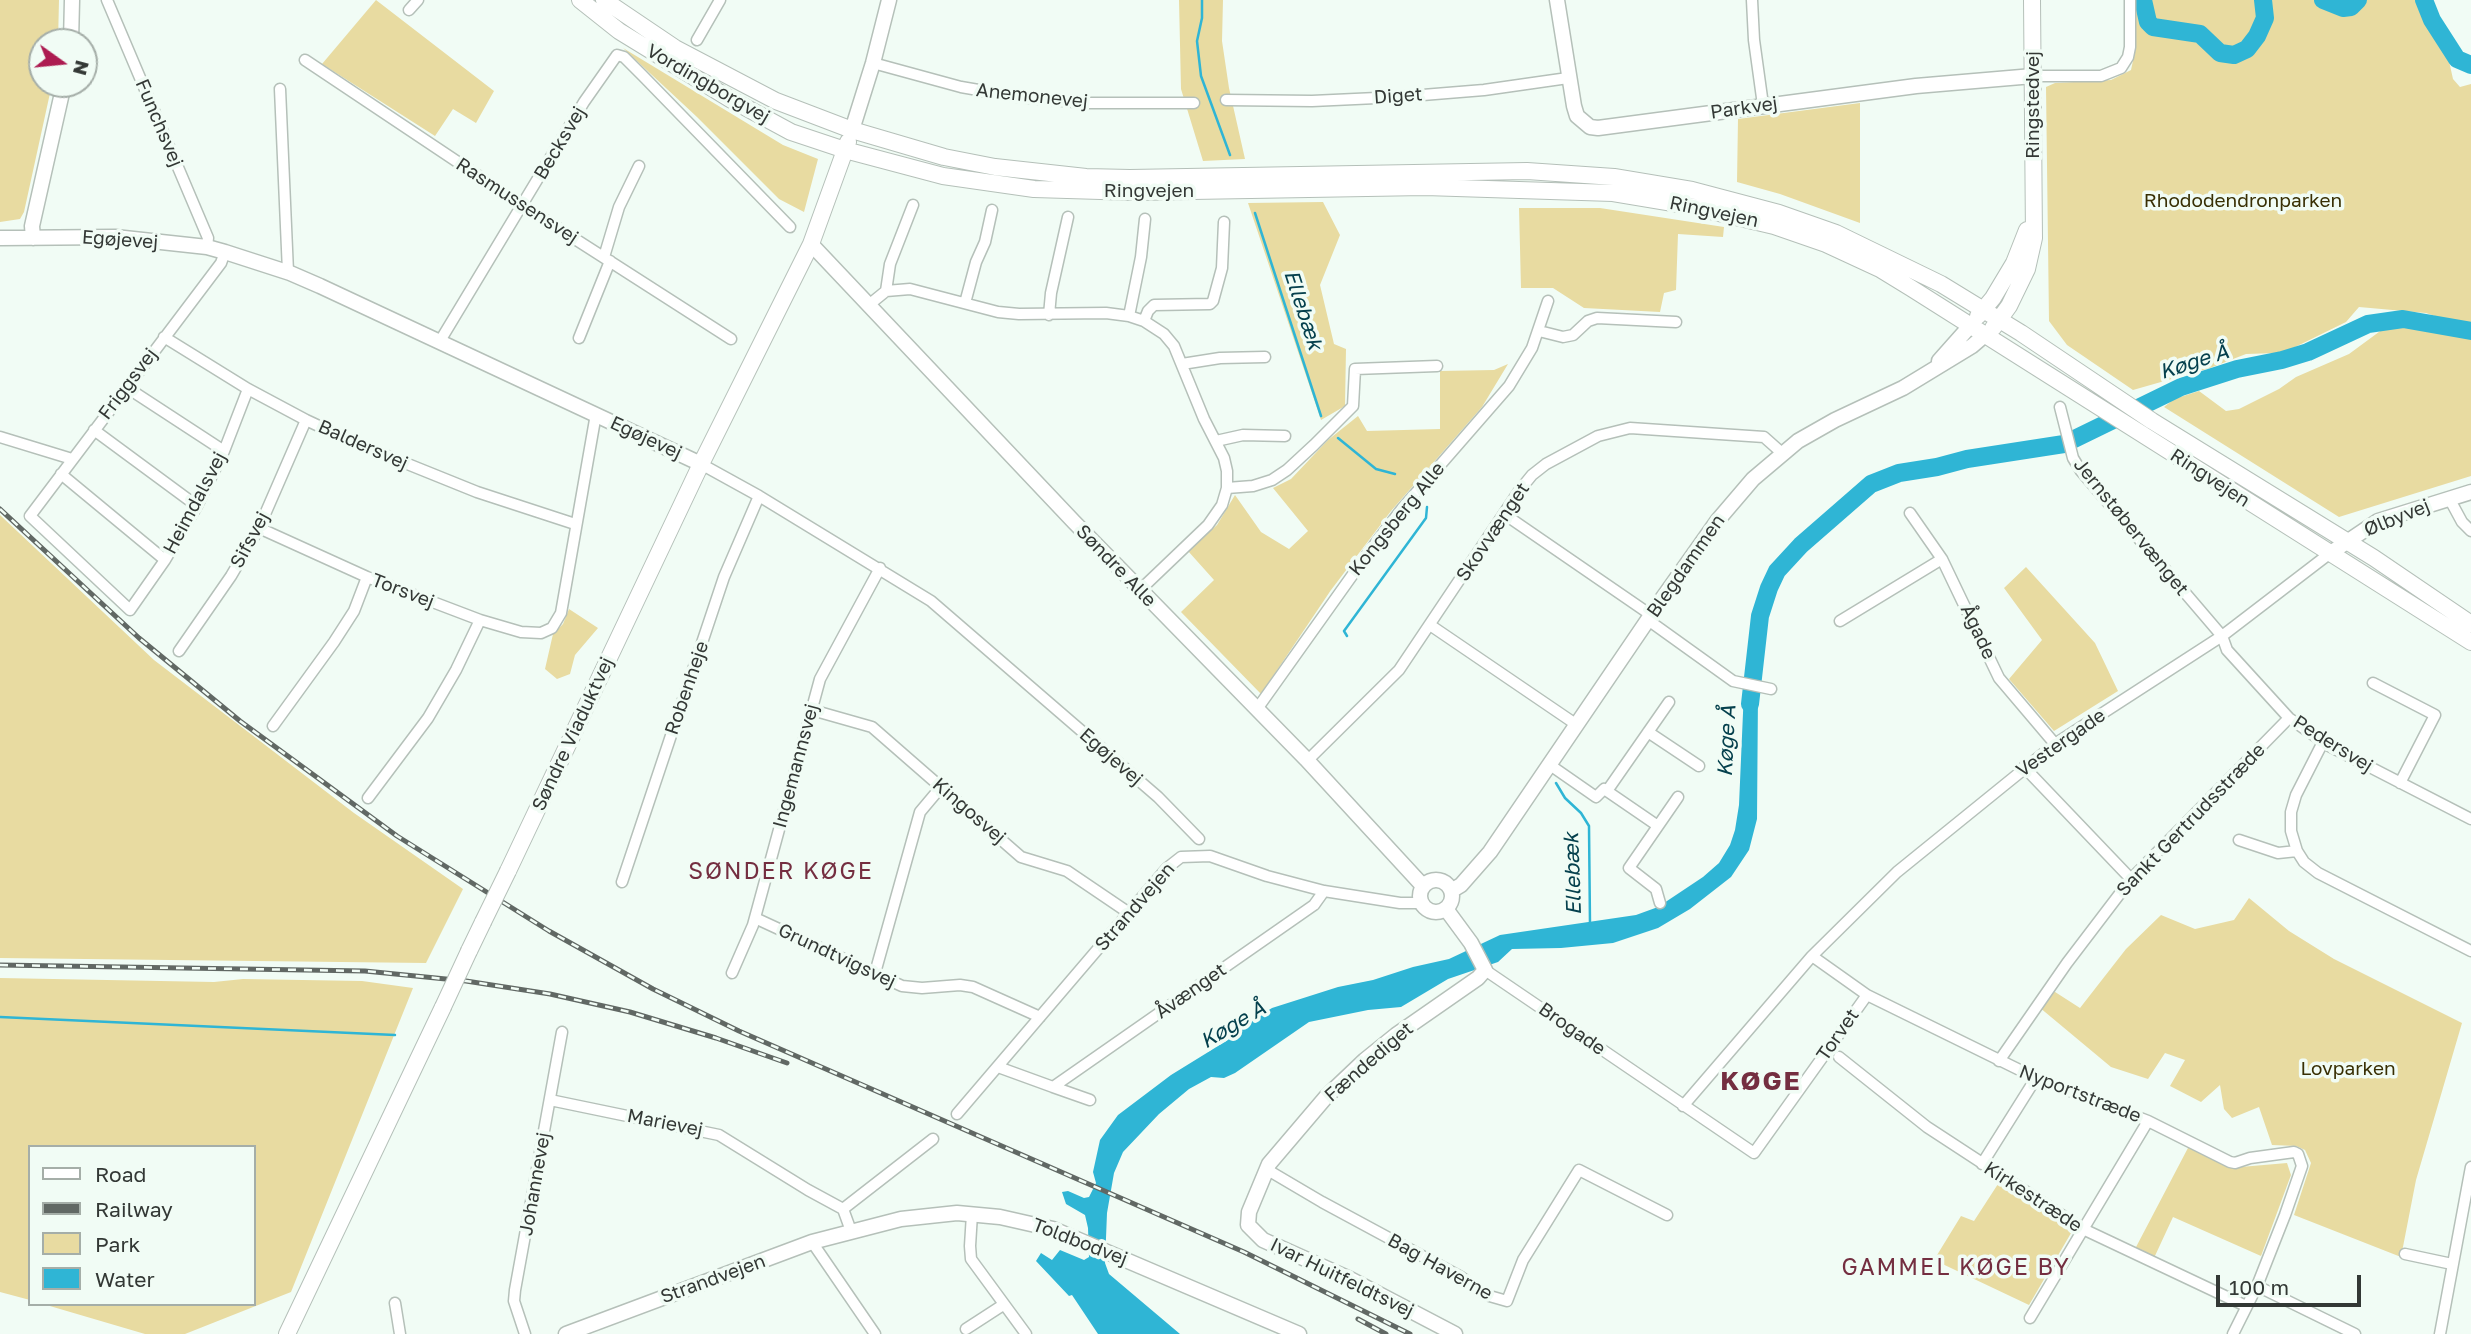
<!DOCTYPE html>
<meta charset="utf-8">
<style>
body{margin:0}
#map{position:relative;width:2471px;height:1334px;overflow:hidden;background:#f1fcf5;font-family:"Golos Text",sans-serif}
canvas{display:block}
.legend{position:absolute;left:28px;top:1145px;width:228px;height:161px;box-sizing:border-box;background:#f1fcf5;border:2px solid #a5aea8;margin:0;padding:9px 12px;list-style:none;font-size:21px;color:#333835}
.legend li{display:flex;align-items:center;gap:14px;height:35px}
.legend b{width:35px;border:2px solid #a5aea8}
.north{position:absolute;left:28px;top:28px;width:70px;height:70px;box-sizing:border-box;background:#f1fcf5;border:2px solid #a5aea8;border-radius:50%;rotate:105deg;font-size:19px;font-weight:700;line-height:28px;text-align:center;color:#333835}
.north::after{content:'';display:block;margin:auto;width:24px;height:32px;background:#ad1c51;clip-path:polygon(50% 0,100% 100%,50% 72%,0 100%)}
.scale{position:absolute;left:2216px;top:1275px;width:145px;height:32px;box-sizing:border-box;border:4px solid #333835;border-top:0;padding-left:9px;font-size:21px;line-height:24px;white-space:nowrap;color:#333835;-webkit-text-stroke:5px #f1fcf5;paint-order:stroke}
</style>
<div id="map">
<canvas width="2471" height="1334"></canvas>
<ul class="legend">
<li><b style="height:9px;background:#fff"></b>Road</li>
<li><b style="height:9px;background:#616864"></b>Railway</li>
<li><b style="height:19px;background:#e8dba1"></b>Park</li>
<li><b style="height:19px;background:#2fb5d5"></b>Water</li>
</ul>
<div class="north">N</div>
<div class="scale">100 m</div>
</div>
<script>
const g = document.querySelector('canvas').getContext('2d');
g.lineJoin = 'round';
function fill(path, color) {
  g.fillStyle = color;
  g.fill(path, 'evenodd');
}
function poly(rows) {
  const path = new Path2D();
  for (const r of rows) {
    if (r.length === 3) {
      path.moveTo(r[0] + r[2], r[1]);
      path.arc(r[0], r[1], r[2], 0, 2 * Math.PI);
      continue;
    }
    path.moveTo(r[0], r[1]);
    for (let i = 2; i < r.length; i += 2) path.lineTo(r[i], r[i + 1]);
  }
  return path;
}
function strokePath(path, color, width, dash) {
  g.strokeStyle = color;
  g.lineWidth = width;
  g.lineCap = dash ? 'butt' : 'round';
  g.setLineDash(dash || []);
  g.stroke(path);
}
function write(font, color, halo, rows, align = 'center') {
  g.font = font + ' "Golos Text",sans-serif';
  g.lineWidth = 7;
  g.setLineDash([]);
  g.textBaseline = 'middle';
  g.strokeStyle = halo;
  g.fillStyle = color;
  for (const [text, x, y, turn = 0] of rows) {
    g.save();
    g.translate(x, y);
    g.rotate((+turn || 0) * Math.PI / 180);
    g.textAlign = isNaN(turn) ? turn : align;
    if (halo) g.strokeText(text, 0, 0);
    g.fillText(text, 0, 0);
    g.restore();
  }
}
fill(poly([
 [0,0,59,0,58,42,42,42,42,84,52,84,24,212,20,219,0,222],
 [376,0,494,91,476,123,453,109,435,136,322,64],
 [1179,0,1223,0,1222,41,1229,88,1245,159,1203,161,1181,89],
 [2136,0,2415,0,2449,61,2453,79,2460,87,2471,84,2471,323,2447,320,2426,313,2359,307,2346,322,2289,350,2277,353,2246,354,2210,368,2133,390,2067,345,2049,321,2046,87,2055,83,2111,80,2131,70,2134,56],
 [623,48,783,145,818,159,804,212,779,199,697,117],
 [1860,103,1860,223,1780,194,1737,182,1738,119],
 [1323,202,1340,235,1320,285,1334,344,1346,349,1345,406,1321,420,1248,203],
 [1519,208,1600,208,1724,227,1723,237,1678,234,1676,290,1664,293,1660,312,1584,308,1553,288,1521,288],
 [2394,328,2416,328,2458,337,2471,338,2471,476,2339,517,2164,407,2174,399,2199,391,2226,411,2239,409,2279,389,2296,377,2349,354,2383,329],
 [1508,364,1482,407,1391,511,1331,590,1261,694,1181,612,1214,580,1188,551,1217,525,1235,495,1261,532,1289,549,1308,531,1273,488,1291,479,1328,440,1358,416,1367,431,1440,429,1440,371,1494,370],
 [0,515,154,660,354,813,463,889,426,963,0,958],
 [2026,567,2095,643,2118,691,2054,731,2009,679,2042,640,2004,588],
 [569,609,598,628,575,655,570,674,557,679,545,669,553,634,563,624],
 [2249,898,2289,931,2334,959,2462,1023,2416,1180,2401,1257,2294,1215,2311,1163,2305,1150,2296,1146,2272,1145,2259,1107,2232,1118,2224,1109,2220,1085,2201,1102,2170,1086,2185,1060,2165,1053,2148,1079,2111,1067,2039,1007,2052,990,2080,1008,2126,949,2161,915,2195,929,2234,920],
 [0,978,214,982,243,979,362,981,413,988,291,1292,185,1334,145,1334,43,1304,254,1304,254,1147,30,1147,30,1300,0,1292],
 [2189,1146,2229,1168,2287,1163,2291,1175,2261,1256,2173,1217,2154,1258,2135,1249],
 [1998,1184,2008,1187,2074,1228,2029,1305,1934,1260,1961,1216,1974,1221]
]), '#e8dba1');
fill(poly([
 [1744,690,1758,693,1757,819,1749,850,1731,877,1690,909,1658,928,1613,943,1561,948,1512,949,1498,962,1448,979,1401,1007,1368,1010,1309,1022,1235,1073,1224,1078,1211,1077,1189,1089,1159,1114,1123,1152,1114,1173,1107,1213,1105,1263,1109,1274,1180,1334,1098,1334,1072,1295,1069,1296,1036,1261,1041,1253,1052,1260,1060,1250,1084,1260,1089,1257,1088,1228,1085,1215,1066,1204,1062,1192,1068,1191,1084,1198,1089,1197,1096,1183,1093,1172,1100,1140,1118,1115,1171,1075,1231,1038,1256,1018,1272,1008,1338,987,1373,980,1413,967,1449,959,1500,935,1636,915,1658,907,1703,877,1719,863,1730,845,1735,830,1739,805]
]), '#2fb5d5');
strokePath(poly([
 [1202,0,1202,18,1197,41,1201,76,1230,155],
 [1255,213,1321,416],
 [1338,438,1376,469,1395,474],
 [1347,636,1344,631,1426,518,1427,507],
 [1556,783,1565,798,1581,813,1589,826,1590,925],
 [0,1017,395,1035]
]), '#2fb5d5', 2.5);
strokePath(poly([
 [2143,0,2148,22,2153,27,2200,34,2220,53,2234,55,2247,49,2257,36,2265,18,2263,0],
 [2323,0,2343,8,2351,7,2358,0],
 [2424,0,2432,20,2457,59,2471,65],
 [1750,704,1760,616,1769,588,1777,571,1801,545,1871,484,1899,473,1937,467,1967,459,2064,444,2181,387,2237,369,2282,360,2308,352,2368,324,2403,319,2471,331]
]), '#2fb5d5', 18);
const minor = poly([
 [107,0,208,238,207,247],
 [1752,0,1754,40,1763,105],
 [409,10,418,0],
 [697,40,720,0],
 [305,60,522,205,731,339],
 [873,63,961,87,1019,97,1087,103,1194,103],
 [2033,76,2101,76,2121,68,2128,57,2130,47,2130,0],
 [280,89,288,272],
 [1226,100,1312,101,1398,97,1484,90,1568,78],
 [225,252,221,263,30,516,130,610,165,560,197,506,224,451,248,389],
 [604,257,619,207,639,166],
 [886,291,890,264,913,205],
 [965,303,976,262,985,242,992,210],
 [870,304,886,291,910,289,998,312,1019,314,1106,313,1129,316,1144,321,1164,334,1174,346,1204,419,1224,458,1227,471,1227,488,1222,505,1208,525,1140,590],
 [1049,315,1051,293,1068,217],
 [1129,316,1141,257,1145,219],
 [1144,321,1148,311,1154,305,1210,304,1213,301,1222,268,1224,222],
 [1539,331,1563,337,1573,335,1588,321,1597,318,1676,322],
 [164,337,248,389,306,420,353,442,477,492,575,524],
 [579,338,610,261],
 [440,341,584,102,617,55,624,57,643,76,790,227],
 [1182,364,1220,358,1265,357],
 [126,387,224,451],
 [2060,407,2073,458,2081,471,2222,636,2227,650,2289,718,2329,746,2471,819],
 [94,430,197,506],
 [0,437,72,459],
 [1216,441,1243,435,1285,436],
 [701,464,759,496,931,601,1158,797,1199,839],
 [61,474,165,560],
 [1227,488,1253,486,1272,480,1287,470,1314,445,1353,406,1355,369,1437,366],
 [2449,498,2462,522,2471,531],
 [1910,513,1942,559,1999,678,2055,744],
 [1504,514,1651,615],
 [259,528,367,577,480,620,521,632,541,633,552,628,561,613,596,414],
 [1648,620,1733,681,1771,689],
 [1840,621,1942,559],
 [1430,625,1577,725],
 [179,651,231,576,259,528,306,420],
 [2373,683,2435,715,2400,783],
 [1257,709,1366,556,1401,510,1509,386,1532,348,1548,301],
 [812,710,872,727,1021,857,1067,871,1129,913],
 [273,726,334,642,354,611,367,577],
 [1648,732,1699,766],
 [2323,742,2296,795,2291,812,2291,831,2297,851,2304,862,2318,873,2471,951],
 [1307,761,1399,670,1519,491,1532,475,1546,464,1598,436,1630,428,1764,437,1782,453],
 [1550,765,1596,797,1604,789,1658,826],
 [2024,767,2131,879],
 [1607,791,1669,702],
 [368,798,428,718,456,670,480,620],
 [2239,840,2278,853,2297,851],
 [622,882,724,577,759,496],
 [1660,903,1656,889,1629,868,1678,797],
 [755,918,902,986,922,988,960,985,973,987,1040,1017],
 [1485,970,1754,1153,1867,995,1812,956],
 [732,973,753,925,820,679,880,568],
 [875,973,920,812,941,787],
 [1867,995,2036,1078,2148,1121,2230,1162,2235,1163,2250,1158,2294,1152,2298,1154,2302,1166,2285,1215,2257,1286,2233,1334],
 [1839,1057,1927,1127,2083,1229,2246,1306],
 [1999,1061,2067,963,2131,879,2289,718],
 [998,1067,1053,1087,1314,905,1324,891],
 [1053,1087,1090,1100],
 [550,1100,719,1135,808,1190,843,1209],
 [1683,1106,1812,956,1897,872,2055,744,2222,636,2329,554],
 [957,1114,1167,868,1181,857,1210,856,1267,876,1324,891,1400,903,1421,903],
 [1982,1164,2036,1078],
 [1266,1169,1322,1202,1461,1277,1486,1295,1507,1301,1523,1260,1579,1170,1667,1215],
 [972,1214,970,1246,971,1259,1026,1334],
 [851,1231,843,1209,933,1139],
 [812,1242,875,1334],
 [2405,1254,2452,1264],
 [2257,1286,2355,1334],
 [395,1303,400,1334],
 [2030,1318,2148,1121],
 [966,1329,1003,1305],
 [525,1334,514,1301,515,1290,562,1032],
 [2440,1334,2471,1167]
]);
const tertiary = poly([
 [1557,0,1574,106,1577,116,1590,127,1598,128,1916,86,2033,76],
 [71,42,72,0],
 [852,130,873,63,889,0],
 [0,238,115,237,207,247,225,252,290,273,320,286,701,464],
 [33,238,32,226,64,84],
 [811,244,1074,522,1306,759,1423,886],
 [1939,361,1971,325],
 [2329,554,2378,521,2471,492],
 [1436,896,16],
 [1451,891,1461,885,1490,852,1662,599,1718,520,1753,479,1798,441,1835,420,1903,388,1972,346,1986,334],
 [1446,909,1471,943,1485,970,1478,978,1396,1035,1365,1060,1326,1097,1269,1164,1249,1212,1248,1225,1263,1240,1350,1279,1455,1334],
 [566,1334,812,1242,901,1219,957,1213,1000,1217,1053,1229,1299,1334]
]);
const secondary = poly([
 [580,0,619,31,730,99,791,132,845,150,943,176,1034,189,1134,192,1425,187,1613,193,1685,205,1774,226,1826,244,1880,269,1911,288,2471,642],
 [604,0,675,48,776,101,852,130,944,157,995,167,1086,177,1130,178,1527,171,1614,177,1692,190,1779,213,1836,233,1941,284,2021,333,2152,421,2374,558,2471,624],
 [1978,316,1993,298,2014,263,2027,230],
 [1993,328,2009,306,2027,269,2034,238,2032,0],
 [508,871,701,464,811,244,848,142],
 [469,951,483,922],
 [287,1334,443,1007]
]);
strokePath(minor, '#b5c0b9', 13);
strokePath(tertiary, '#b5c0b9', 17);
strokePath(secondary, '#b5c0b9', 18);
strokePath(minor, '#fff', 10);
strokePath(tertiary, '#fff', 14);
strokePath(secondary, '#fff', 16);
const rail = poly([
 [0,509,139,638,240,721,397,836,549,931,653,989,739,1031,1244,1252,1410,1334],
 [0,965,365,971,466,981,550,994,630,1012,716,1038,787,1063],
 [1358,1319,1386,1334]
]);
strokePath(rail, '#616864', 5);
strokePath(rail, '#f1fcf5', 2.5, [8]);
const secondaryBridge = poly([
 [483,922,508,871],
 [443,1007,469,951]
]);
strokePath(secondaryBridge, '#b5c0b9', 18, []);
strokePath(secondaryBridge, '#fff', 16);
write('19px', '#333835', '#f1fcf5', [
 ["Vordingborgvej",708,84,30],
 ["Anemonevej",1032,96,6],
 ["Diget",1398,96,-4],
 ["Ringstedvej",2033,105,-90],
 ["Parkvej",1744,108,-8],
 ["Funchsvej",159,123,67],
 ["Becksvej",560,143,-59],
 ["Ringvejen",1149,191],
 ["Rasmussensvej",517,201,33],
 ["Ringvejen",1714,212,12],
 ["Egøjevej",120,240,4],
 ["Friggsvej",128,384,-53],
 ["Egøjevej",646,438,25],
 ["Baldersvej",363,445,24],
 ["Ringvejen",2210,478,33],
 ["Heimdalsvej",195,503,-62],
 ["Ølbyvej",2397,518,-22],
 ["Kongsberg Alle",1397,519,-51],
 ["Jernstøbervænget",2131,527,51],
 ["Skovvænget",1493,532,-56],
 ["Sifsvej",250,540,-62],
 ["Søndre Alle",1116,566,46],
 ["Blegdammen",1686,566,-55],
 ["Torsvej",403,591,21],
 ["Ågade",1978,632,65],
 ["Robenheje",687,688,-71],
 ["Søndre Viaduktvej",573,734,-65],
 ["Vestergade",2061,743,-35],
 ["Pedersvej",2333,744,32],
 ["Egøjevej",1111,757,41],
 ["Ingemannsvej",796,766,-75],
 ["Kingosvej",969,811,41],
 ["Sankt Gertrudsstræde",2191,820,-46],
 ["Strandvejen",1135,907,-49],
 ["Grundtvigsvej",837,956,25],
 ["Åvænget",1191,991,-35],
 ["Brogade",1572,1029,35],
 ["Torvet",1838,1035,-55],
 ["Fændediget",1369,1062,-41],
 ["Nyportstræde",2080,1094,21],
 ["Marievej",665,1123,11],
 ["Johannevej",535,1184,-80],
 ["Kirkestræde",2033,1197,33],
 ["Toldbodvej",1080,1242,21],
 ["Bag Haverne",1440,1267,29],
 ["Ivar Huitfeldtsvej",1342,1278,26],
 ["Strandvejen",713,1279,-20]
]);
write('19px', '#382f04', '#f1fcf5', [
 ["Rhododendronparken",2243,201],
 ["Lovparken",2348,1069]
]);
write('italic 21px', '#05404d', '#f1fcf5', [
 ["Ellebæk",1303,310,72],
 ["Køge Å",2194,362,-18],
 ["Køge Å",1727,741,-87],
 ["Ellebæk",1573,874,-92],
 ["Køge Å",1233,1025,-31]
]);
g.letterSpacing = '2px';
write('23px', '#742e40', '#f1fcf5', [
 ["SØNDER KØGE",781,872],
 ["GAMMEL KØGE BY",1956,1268]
]);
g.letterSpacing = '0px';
g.letterSpacing = '2px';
write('bold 26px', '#742e40', '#f1fcf5', [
 ["KØGE",1761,1082]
]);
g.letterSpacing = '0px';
</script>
